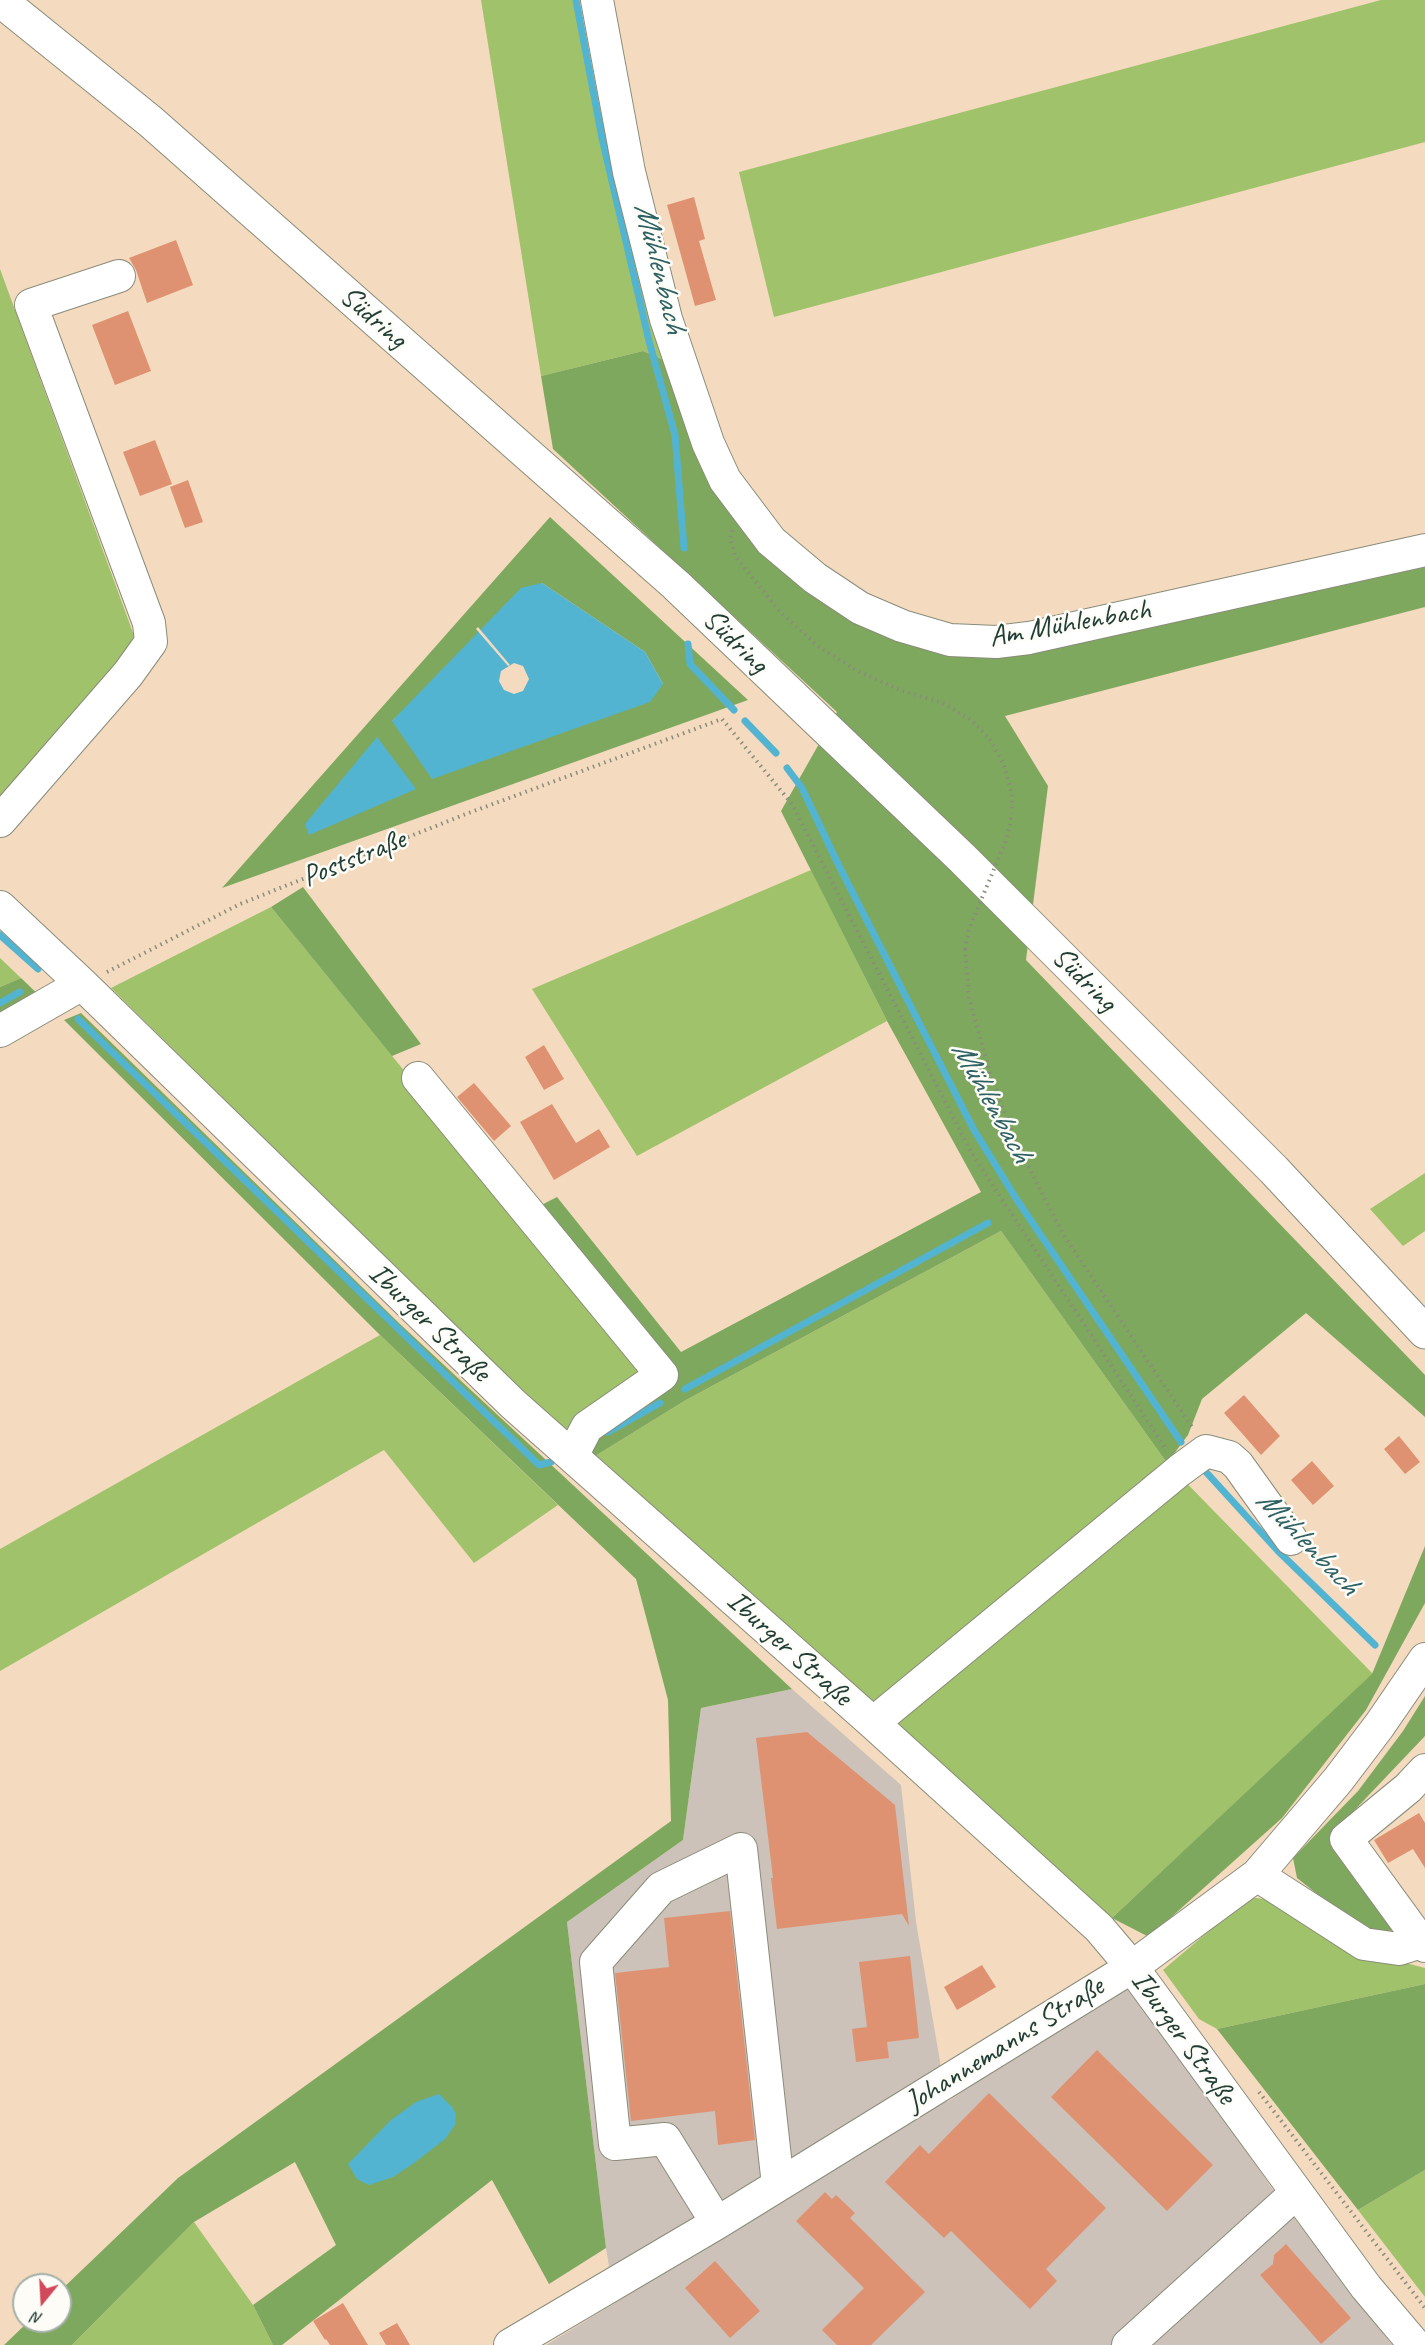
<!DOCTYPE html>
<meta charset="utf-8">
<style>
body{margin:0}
#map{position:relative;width:1425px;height:2345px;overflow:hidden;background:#f4dbbf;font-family:Caveat,sans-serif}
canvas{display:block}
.north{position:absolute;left:12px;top:2273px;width:60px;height:60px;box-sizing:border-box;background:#fdfcf7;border:2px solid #a4b0a9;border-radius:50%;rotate:198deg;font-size:16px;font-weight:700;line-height:24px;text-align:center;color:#1f3d34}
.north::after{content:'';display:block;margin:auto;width:21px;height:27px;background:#d1495b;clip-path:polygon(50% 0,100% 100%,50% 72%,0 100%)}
</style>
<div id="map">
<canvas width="1425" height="2345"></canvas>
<div class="north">N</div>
</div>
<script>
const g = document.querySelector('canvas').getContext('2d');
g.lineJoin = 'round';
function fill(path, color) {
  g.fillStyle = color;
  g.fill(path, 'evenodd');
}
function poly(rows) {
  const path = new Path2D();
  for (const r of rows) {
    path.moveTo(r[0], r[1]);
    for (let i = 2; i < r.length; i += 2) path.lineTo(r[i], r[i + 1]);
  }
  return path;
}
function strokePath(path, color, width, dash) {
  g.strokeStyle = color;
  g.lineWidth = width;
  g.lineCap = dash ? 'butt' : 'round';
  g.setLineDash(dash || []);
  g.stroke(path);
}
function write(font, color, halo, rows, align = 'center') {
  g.font = font + ' Caveat,sans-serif';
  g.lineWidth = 5;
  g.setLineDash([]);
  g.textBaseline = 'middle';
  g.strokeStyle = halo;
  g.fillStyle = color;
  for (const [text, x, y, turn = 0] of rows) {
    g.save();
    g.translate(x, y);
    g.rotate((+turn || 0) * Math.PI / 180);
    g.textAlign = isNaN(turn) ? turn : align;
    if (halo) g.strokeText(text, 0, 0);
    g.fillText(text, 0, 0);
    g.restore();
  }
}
fill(poly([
 [792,1689,901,1785,916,1922,947,2102,1128,1980,1278,2197,1392,2345,546,2345,615,2303,606,2248,567,1922,683,1840,701,1708]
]), '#ccc2b9');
fill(poly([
 [481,0,573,0,637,261,670,363,643,351,541,376],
 [1381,0,1425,0,1425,142,774,317,739,172],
 [0,269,136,641,0,798],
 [811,870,887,1021,637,1156,532,989],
 [271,907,650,1373,563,1433,111,988],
 [0,958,21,978,0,987],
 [1425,1173,1425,1231,1403,1246,1370,1209],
 [1001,1231,1167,1463,1373,1674,1112,1918,872,1702,592,1458,686,1400],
 [380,1335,558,1505,474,1563,384,1450,0,1671,0,1549],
 [1249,1897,1286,1902,1343,1947,1425,1968,1425,1984,1217,2029,1199,2019,1163,1970],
 [1425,2170,1425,2297,1358,2210],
 [194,2222,253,2305,273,2345,72,2345]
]), '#9fc26b');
fill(poly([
 [643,351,670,363,806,583,1033,648,1425,567,1425,607,1005,716,1048,786,1026,960,1425,1375,1425,1417,1306,1313,1202,1399,1188,1435,1167,1463,1001,1231,686,1400,592,1458,563,1433,650,1374,522,1215,557,1197,681,1352,981,1192,887,1021,781,811,837,712,553,449,541,376],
 [550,517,748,700,222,888],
 [542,583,645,652,663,684,392,721],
 [303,887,421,1044,392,1056,271,907],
 [21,978,43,999,0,1021,0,987],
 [81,1013,400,1324,792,1689,701,1708,683,1840,567,1922,606,2248,549,2284,492,2180,282,2345,273,2345,253,2305,336,2245,295,2162,194,2222,72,2345,4,2345,29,2321,60,2321,60,2291,178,2178,671,1821,668,1700,636,1579,380,1335,64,1020],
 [1425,1546,1425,1603,1366,1710,1282,1818,1149,1937,1112,1918,1372,1674],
 [1425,1696,1425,1736,1329,1837,1397,1929,1370,1936,1297,1878,1293,1858,1358,1791,1403,1731],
 [1425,1984,1425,2170,1358,2210,1217,2029]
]), '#7fa85f');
fill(poly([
 [542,583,645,652,663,684,650,702,432,779,392,721,521,588],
 [514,663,523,666,529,679,523,691,514,694,504,690,499,681,501,671],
 [377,737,416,789,309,835,305,824],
 [439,2094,452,2107,456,2114,455,2125,445,2139,414,2163,393,2177,369,2185,357,2179,348,2164,391,2120,416,2102]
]), '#52b4d1');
fill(poly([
 [478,627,510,665,508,666,476,629]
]), '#f4dbbf');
strokePath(poly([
 [576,0,602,138,649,341,675,435,684,548],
 [688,644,690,664,734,710],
 [745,721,776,753],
 [787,768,802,788,839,866,974,1130,1017,1200,1181,1442],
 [0,935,38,969],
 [0,1003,20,992],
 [78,1019,539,1465,551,1462],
 [685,1389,988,1223],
 [608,1432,660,1403],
 [1206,1472,1278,1551,1375,1645]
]), '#52b4d1', 7);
fill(poly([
 [694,197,705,239,699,241,716,300,695,306,667,205],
 [176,240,193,285,147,303,136,270,129,258],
 [128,311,151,371,115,385,92,325],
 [155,440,172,484,140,496,123,452],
 [188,480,203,522,185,528,170,487],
 [544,1045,564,1079,544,1090,525,1057],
 [474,1083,511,1126,494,1141,457,1097],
 [552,1104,576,1143,599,1129,610,1147,554,1180,520,1122],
 [1244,1395,1280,1436,1261,1455,1224,1413],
 [1399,1436,1420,1462,1405,1474,1384,1449],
 [1312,1461,1334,1486,1313,1505,1291,1480],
 [807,1732,895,1805,909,1926,902,1914,777,1929,771,1878,773,1878,756,1738],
 [1419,1813,1425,1823,1425,1868,1413,1849,1388,1863,1374,1840],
 [730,1911,755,2140,718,2145,715,2111,631,2121,615,1973,669,1967,664,1918],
 [910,1956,919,2038,887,2042,889,2058,856,2062,852,2029,867,2027,859,1962],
 [982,1965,996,1987,957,2010,944,1987],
 [1097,2050,1213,2165,1167,2211,1051,2097],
 [989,2093,1106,2208,1046,2269,1057,2281,1030,2309,951,2231,944,2238,885,2182,920,2145,929,2154],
 [825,2192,832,2199,836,2195,855,2213,850,2218,925,2292,871,2345,837,2345,822,2330,864,2288,796,2221],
 [1286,2244,1351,2318,1321,2344,1260,2275,1273,2264,1274,2255],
 [715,2261,760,2311,730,2338,685,2288],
 [343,2303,368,2345,330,2345,326,2339,325,2340,313,2321],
 [397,2323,410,2345,386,2345,379,2333]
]), '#df9272');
const minor = poly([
 [597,0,629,172,666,319,708,443,725,480,771,541,815,578,860,608,902,626,950,640,996,642,1029,638,1425,550],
 [0,821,128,674,151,642,149,623,31,305,119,276],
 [0,907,82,984,513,1404,873,1723,1099,1928,1132,1967,1366,2287,1415,2345],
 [0,1031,82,984],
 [418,1078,662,1375,587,1427,572,1456],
 [873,1723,1180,1470,1206,1451,1229,1457,1238,1465,1291,1539],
 [1257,1875,1364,1944,1399,1949,1421,1942,1425,1946],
 [1421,1942,1346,1839,1408,1788,1425,1770],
 [717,2223,665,2139,615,2144,596,1962,661,1888,741,1849,778,2185],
 [510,2345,717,2223,1132,1967,1257,1875,1338,1780,1379,1726,1425,1659],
 [1128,2345,1296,2193]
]);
const major = poly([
 [0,0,150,121,676,585,962,858,1274,1170,1425,1332]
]);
strokePath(minor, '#8a8c7a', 34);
strokePath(major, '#8a8c7a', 35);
strokePath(poly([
 [732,530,730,539,735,556,780,612,818,646,857,671,900,690,943,703,971,720,989,738,1004,765,1012,795,1012,813],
 [965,949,969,998,991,1077,1017,1144,1063,1234,1194,1430],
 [107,972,240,904,466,814,722,719,792,804,971,1152,1166,1449],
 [1259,2092,1425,2308]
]), '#8a8c7a', 4, [1.5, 4.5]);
strokePath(minor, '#fff', 32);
strokePath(major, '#fff', 33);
strokePath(poly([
 [965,949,969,929,1007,838,1012,813]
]), '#8a8c7a', 4, [1.5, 4.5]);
write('30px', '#1f3d34', '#fdfcf7', [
 ["Südring",373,318,41],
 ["Am Mühlenbach",1070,624,-10],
 ["Südring",735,642,44],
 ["Poststraße",354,859,-22],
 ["Südring",1084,980,45],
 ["Iburger Straße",429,1323,44],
 ["Iburger Straße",789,1649,42],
 ["Iburger Straße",1183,2038,54],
 ["Johannemanns Straße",1005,2045,-32]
]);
write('italic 32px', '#2e6163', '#fdfcf7', [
 ["Mühlenbach",659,268,76],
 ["Mühlenbach",991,1102,61],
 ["Mühlenbach",1307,1543,46]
]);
</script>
